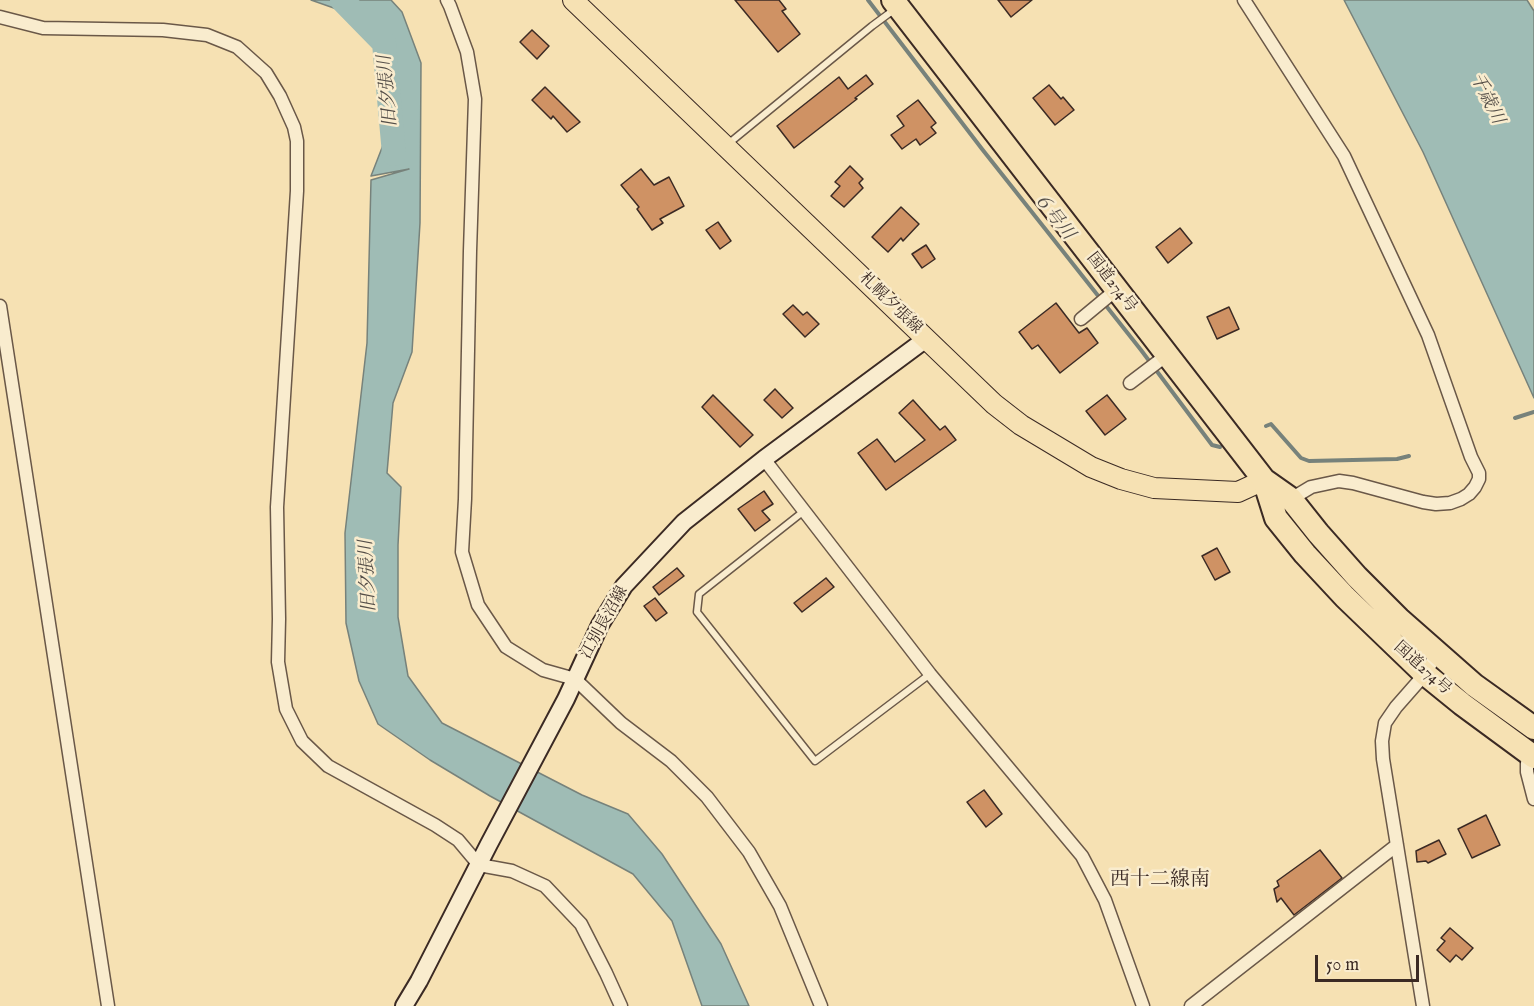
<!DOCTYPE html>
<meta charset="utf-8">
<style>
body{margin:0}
#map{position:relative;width:1534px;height:1006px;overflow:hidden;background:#f6e1b3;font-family:"IM FELL English",serif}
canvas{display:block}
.scale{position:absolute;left:1315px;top:955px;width:104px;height:27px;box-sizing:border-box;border:3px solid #3b2a24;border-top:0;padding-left:8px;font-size:18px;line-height:21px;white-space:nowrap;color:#3b2a24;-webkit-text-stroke:4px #f9ecce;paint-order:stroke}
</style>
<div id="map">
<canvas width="1534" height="1006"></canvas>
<div class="scale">50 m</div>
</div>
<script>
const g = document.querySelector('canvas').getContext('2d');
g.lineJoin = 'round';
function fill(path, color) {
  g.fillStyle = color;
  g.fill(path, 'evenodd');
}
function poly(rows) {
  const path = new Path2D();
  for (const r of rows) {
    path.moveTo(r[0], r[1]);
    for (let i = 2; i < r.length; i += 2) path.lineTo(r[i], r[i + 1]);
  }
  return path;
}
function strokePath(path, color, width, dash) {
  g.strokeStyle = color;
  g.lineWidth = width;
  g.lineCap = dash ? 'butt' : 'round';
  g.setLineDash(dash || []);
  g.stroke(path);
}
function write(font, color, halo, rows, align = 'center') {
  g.font = font + ' "IM FELL English","Noto Serif JP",serif';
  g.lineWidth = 5;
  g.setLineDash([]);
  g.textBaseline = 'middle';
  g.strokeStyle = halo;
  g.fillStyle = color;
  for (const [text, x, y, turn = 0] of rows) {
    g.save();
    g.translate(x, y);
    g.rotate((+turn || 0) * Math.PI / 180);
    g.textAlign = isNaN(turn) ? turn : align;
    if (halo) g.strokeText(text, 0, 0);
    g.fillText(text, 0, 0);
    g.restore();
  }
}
const water = poly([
 [311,0,391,0,402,12,421,63,420,223,412,352,393,403,387,473,401,487,398,545,398,617,408,676,442,723,582,795,628,814,662,854,721,944,749,1006,702,1006,672,921,633,874,490,796,430,760,378,724,359,681,346,623,345,533,367,343,371,180,409,169,371,176,399,104,395,68,348,13,311,0],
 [1344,0,1527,0,1534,11,1534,398,1423,152,1344,0]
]);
fill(water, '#9fbcb5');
strokePath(water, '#77827b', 1.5);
strokePath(poly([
 [868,0,982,149,1141,350,1212,445,1220,447],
 [1515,418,1534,412],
 [1266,426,1271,424,1301,458,1309,461,1397,459,1409,456]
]), '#77827b', 4);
strokePath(poly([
 [342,0,384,43,394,154]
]), '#9fbcb5', 24);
const building = poly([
 [735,0,779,0,786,9,782,11,800,34,778,52,735,0],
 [998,0,1032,0,1011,17,998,0],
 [532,30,549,46,537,59,520,42,532,30],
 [866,75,873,84,855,98,857,99,794,148,777,126,839,77,848,89,866,75],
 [1049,85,1061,99,1063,97,1074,110,1055,125,1033,98,1049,85],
 [545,87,580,122,567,132,553,116,551,119,532,100,545,87],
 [918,100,936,123,931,127,936,133,920,145,916,139,902,149,891,135,904,126,897,116,918,100],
 [850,166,863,179,859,183,863,188,844,207,831,196,840,186,835,182,850,166],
 [641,169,654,185,669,177,684,206,660,219,663,223,652,230,637,209,639,207,621,185,641,169],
 [901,207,919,224,903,241,901,238,888,252,872,237,901,207],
 [718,222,731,241,720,249,706,230,718,222],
 [1180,228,1192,243,1168,263,1156,247,1180,228],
 [926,245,935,259,922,268,912,254,926,245],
 [1056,303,1079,333,1087,328,1098,343,1060,373,1038,345,1032,349,1019,332,1056,303],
 [793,305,803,315,807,312,819,324,805,337,783,314,793,305],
 [1229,307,1239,329,1217,339,1207,317,1229,307],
 [775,389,793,408,782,418,764,400,775,389],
 [713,395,753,435,740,447,702,407,713,395],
 [1107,395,1126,419,1105,435,1086,411,1107,395],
 [913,400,940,430,945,426,956,440,886,490,858,453,877,439,895,462,925,440,899,413,913,400],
 [764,491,773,504,762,511,770,520,755,531,738,509,764,491],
 [1217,548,1230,572,1215,580,1202,556,1217,548],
 [677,568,684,576,659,595,653,587,677,568],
 [826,578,834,587,802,612,794,603,826,578],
 [655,598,667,613,656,621,644,606,655,598],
 [984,790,1002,814,986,827,967,802,984,790],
 [1486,815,1500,845,1472,858,1458,829,1486,815],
 [1439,840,1446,854,1428,863,1426,861,1417,862,1416,851,1439,840],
 [1320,850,1342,878,1294,915,1281,898,1277,902,1274,889,1279,886,1277,881,1320,850],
 [1450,928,1473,948,1462,960,1456,955,1450,962,1437,950,1445,941,1441,938,1450,928]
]);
fill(building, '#cf9264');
strokePath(building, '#3b2a24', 1.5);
const lane = poly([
 [728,144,872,26,895,9],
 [804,511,699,594,697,612,815,761,930,674]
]);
const street = poly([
 [447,0,450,6,467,52,475,99,470,251,465,499,462,552,478,605,506,647,543,670,575,679,621,723,671,761,707,797,749,852,780,906,821,1006],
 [1244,0,1344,156,1428,335,1471,457,1479,473,1479,479,1475,487,1469,494,1461,499,1450,503,1436,504,1423,502,1353,483,1339,481,1311,487,1291,499],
 [0,17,43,28,163,30,207,35,237,47,266,73,280,96,294,127,297,141,297,191,277,507,279,619,278,662,286,709,302,741,328,766,435,825,458,840,479,865,512,871,545,886,581,924,606,973,621,1006],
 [0,306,108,1006],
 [1081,319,1116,290],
 [1130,383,1167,355],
 [764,459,930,674,1082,856,1105,900,1143,1006],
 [1532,752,1527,763,1527,772,1534,799],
 [1191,1006,1397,845],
 [1423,1006,1383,759,1382,741,1385,723,1396,707,1425,674,1437,653]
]);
const secondary = poly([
 [404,1006,419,981,489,844,566,699,600,625,624,586,684,522,764,459,926,339]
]);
const primary = poly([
 [573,0,994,404,1021,425,1091,467,1121,479,1154,488,1238,492,1264,480]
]);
const highway = poly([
 [893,0,1264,480,1291,499,1318,533,1357,577,1399,619,1474,685,1534,728],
 [1264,480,1276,518,1305,554,1345,597,1425,674,1462,704,1534,757]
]);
strokePath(lane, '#6a5848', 9);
strokePath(street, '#6a5848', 15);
strokePath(secondary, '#3b2a24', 20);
strokePath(primary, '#3b2a24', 22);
strokePath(highway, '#3b2a24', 26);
strokePath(lane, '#f9ecce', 6);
strokePath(street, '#f9ecce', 12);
strokePath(secondary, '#f9ecce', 16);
strokePath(primary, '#f6e1b3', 20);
strokePath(highway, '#f6e1b3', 22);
write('16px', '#3b2a24', '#f9ecce', [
 ["国道274号",1111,283,52],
 ["札幌夕張線",890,304,44],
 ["江別長沼線",605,623,-61],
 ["国道274号",1422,669,42]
]);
write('italic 18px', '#544e48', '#f9ecce', [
 ["旧夕張川",389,91,-95],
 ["千歳川",1486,99,64],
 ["６号川",1053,217,52],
 ["旧夕張川",369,576,-93]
]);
write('20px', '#3b2a24', '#f9ecce', [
 ["西十二線南",1160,881]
]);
</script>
